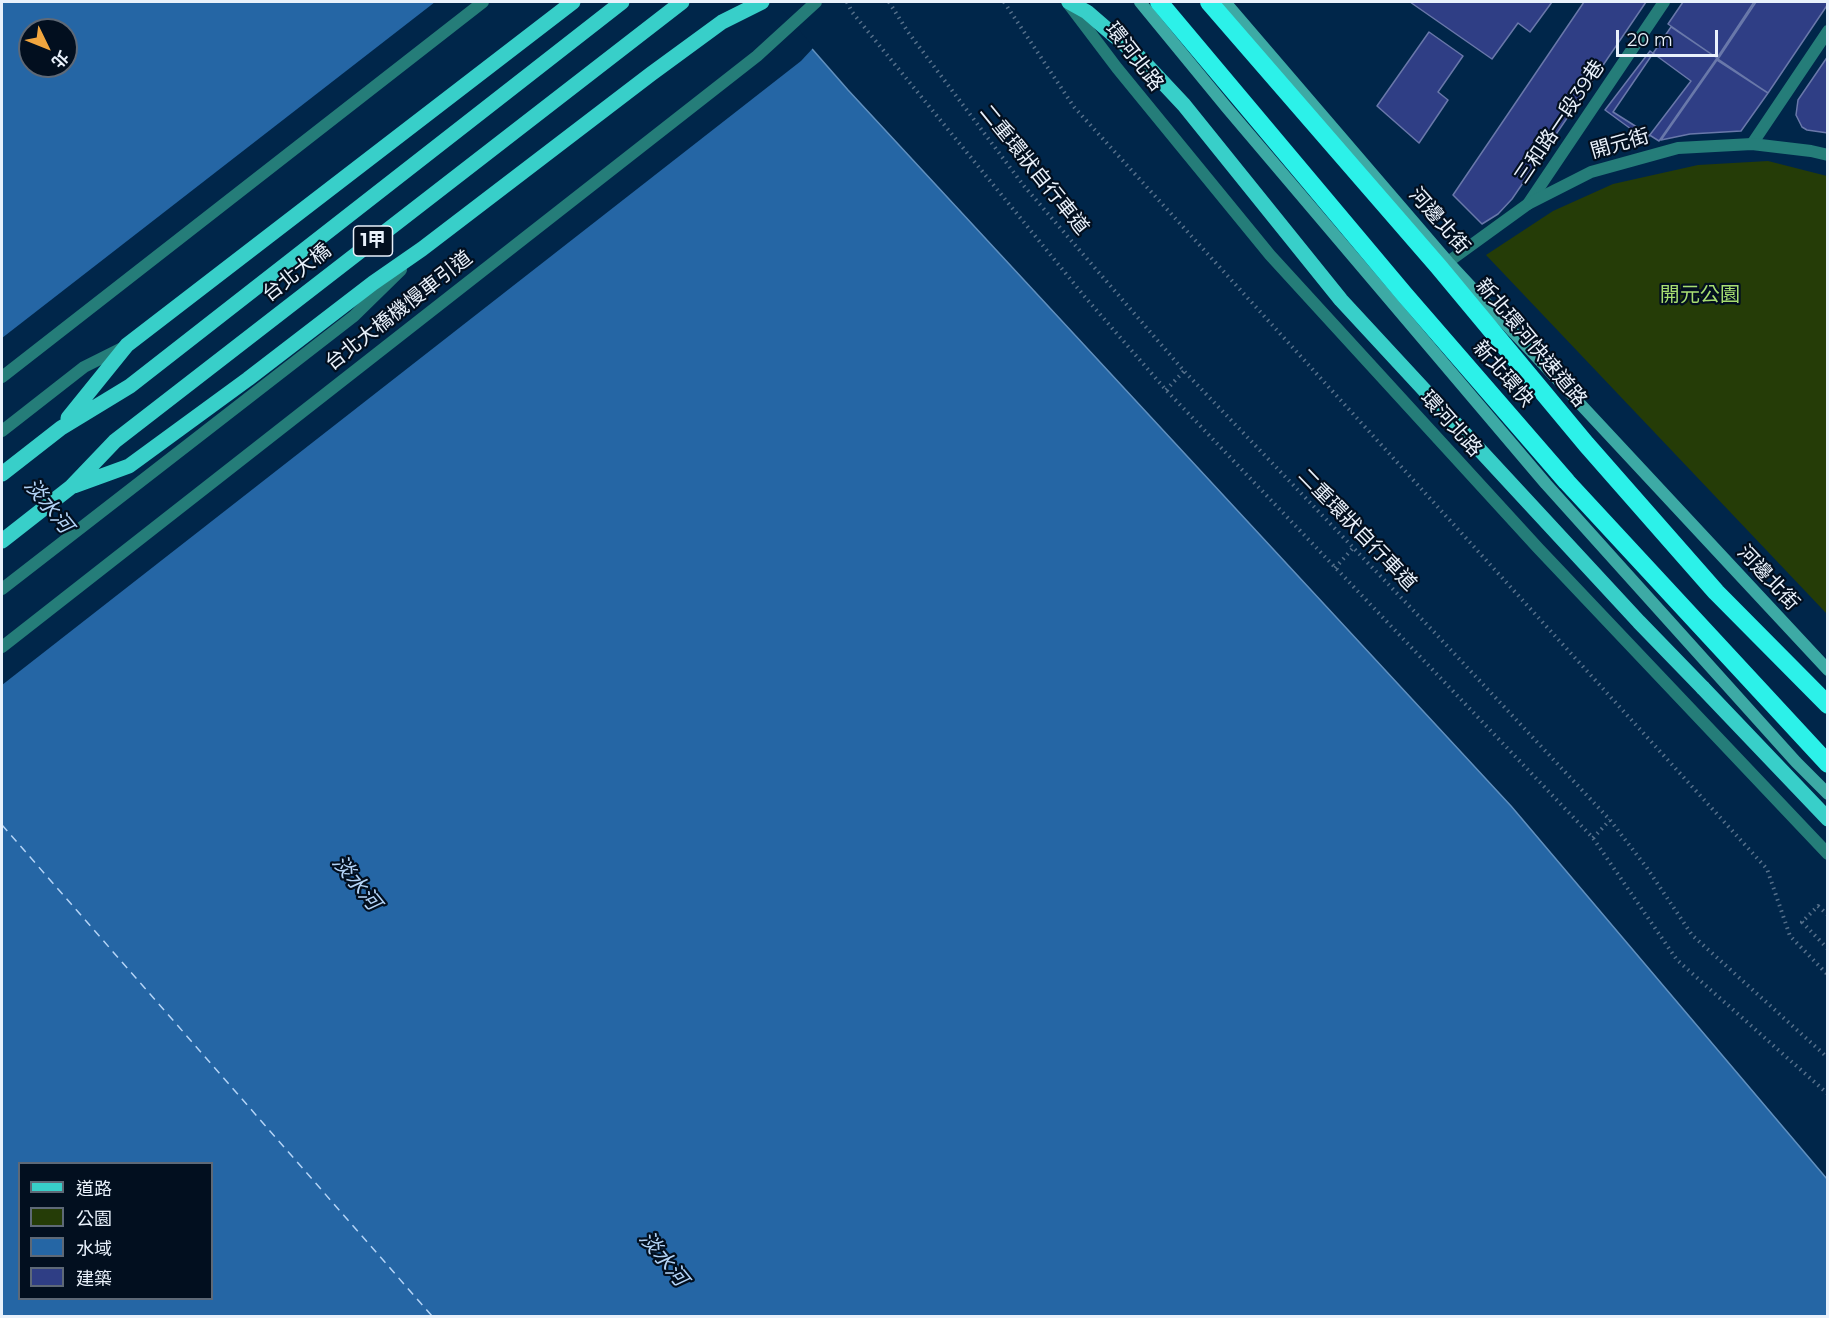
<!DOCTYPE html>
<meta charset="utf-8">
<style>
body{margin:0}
#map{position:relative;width:1829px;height:1318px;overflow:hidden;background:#00264a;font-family:Montserrat,"Noto Sans TC",sans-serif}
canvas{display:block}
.frame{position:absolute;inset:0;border:3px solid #e9f1fb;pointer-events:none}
.legend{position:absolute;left:18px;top:1162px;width:195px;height:138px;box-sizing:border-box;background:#020f1f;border:2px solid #5e6977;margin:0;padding:8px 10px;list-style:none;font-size:18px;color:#e9f1fb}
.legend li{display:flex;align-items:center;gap:12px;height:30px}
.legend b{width:30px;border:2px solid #5e6977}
.north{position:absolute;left:18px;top:18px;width:60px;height:60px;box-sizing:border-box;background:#020f1f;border:2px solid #5e6977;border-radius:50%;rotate:133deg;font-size:16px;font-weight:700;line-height:24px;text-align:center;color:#e9f1fb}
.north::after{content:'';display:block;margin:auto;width:21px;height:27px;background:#f1a63f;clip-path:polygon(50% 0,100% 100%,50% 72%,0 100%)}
.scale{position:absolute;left:1616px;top:30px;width:102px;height:27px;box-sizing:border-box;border:3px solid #e9f1fb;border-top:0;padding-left:8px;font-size:18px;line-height:21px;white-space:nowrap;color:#e9f1fb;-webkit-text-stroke:4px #020f1f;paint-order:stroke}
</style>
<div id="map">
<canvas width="1829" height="1318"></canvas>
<div class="frame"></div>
<ul class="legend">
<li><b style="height:8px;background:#38cfc9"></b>道路</li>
<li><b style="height:16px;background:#253c07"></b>公園</li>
<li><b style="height:16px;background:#2566a5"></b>水域</li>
<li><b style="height:16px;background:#2f3e85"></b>建築</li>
</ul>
<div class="north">北</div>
<div class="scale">20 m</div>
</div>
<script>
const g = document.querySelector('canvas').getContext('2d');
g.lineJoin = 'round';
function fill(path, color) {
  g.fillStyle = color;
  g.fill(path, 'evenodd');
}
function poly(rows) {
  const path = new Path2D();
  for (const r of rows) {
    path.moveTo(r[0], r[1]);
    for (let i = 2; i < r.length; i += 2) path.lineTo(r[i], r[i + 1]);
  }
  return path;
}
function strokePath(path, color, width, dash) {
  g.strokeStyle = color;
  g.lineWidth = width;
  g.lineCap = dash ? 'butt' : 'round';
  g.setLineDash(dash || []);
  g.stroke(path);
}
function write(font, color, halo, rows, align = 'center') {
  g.font = font + ' Montserrat,"Noto Sans TC",sans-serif';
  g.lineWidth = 4.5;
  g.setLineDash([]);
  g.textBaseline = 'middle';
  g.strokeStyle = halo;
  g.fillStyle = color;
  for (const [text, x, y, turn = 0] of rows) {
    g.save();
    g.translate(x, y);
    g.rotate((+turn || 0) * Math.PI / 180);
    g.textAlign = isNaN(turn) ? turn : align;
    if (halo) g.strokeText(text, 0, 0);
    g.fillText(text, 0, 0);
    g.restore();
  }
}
fill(poly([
 [1768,161,1827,176,1827,614,1486,255,1553,211,1613,184,1698,165]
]), '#253c07');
const water = poly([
 [2,2,771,2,848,90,1511,806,1827,1179,1827,1316,2,1316,2,2],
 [30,30,66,30,66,66,30,66,30,30],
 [20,1164,212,1164,212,1298,20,1298,20,1164]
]);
fill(water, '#2566a5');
strokePath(water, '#6090bf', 1.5);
fill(poly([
 [435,2,775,2,814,47,801,61,2,685,2,338]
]), '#00264a');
strokePath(poly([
 [2,825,432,1316]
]), '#b4d4f7', 1.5, [8, 6]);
const building = poly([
 [1410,2,1552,2,1530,32,1518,23,1492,59,1410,2],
 [1584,2,1646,2,1512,199,1498,214,1482,224,1453,195,1584,2],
 [1683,2,1754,2,1717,58,1668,24,1683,2],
 [1756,2,1828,2,1828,4,1768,93,1718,59,1756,2],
 [1671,27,1717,58,1659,141,1613,112,1671,27],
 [1429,32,1463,56,1438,92,1448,100,1419,143,1377,106,1429,32],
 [1650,51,1691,81,1646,140,1605,110,1650,51],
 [1828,56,1828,133,1807,130,1802,127,1796,115,1798,100,1828,56],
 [1717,60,1768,93,1741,131,1690,134,1661,140,1717,60]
]);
fill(building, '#2f3e85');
strokePath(building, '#6978aa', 1.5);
strokePath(poly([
 [847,2,852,12,1085,297,1166,390,1593,838,1677,960,1828,1094],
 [889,2,908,32,1024,186,1184,371,1435,633,1610,820,1647,868,1692,935,1828,1058],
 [1004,2,1074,107,1767,869,1790,936,1828,975],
 [1166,390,1184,371],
 [1335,568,1353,548],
 [1593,838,1610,820],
 [1828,915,1818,906,1802,922,1828,949]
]), '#55708b', 4, [1.5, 4.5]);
strokePath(poly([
 [1752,144,1828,31],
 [1528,204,1664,2],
 [2,377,483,2],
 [2,431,84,367,126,346],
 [2,589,354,316,401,270],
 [2,647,757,56,816,2]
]), '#257d79', 12);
strokePath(poly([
 [1067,2,1117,68,1270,255,1538,548,1828,854],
 [1448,262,1528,204,1591,172,1678,148,1752,144,1811,151,1828,155]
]), '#257d79', 12);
strokePath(poly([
 [1140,2,1227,108,1546,484,1796,762,1828,794],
 [1225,2,1448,262,1828,670]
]), '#3daaa5', 12);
strokePath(poly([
 [68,418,127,345,573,2],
 [2,474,61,428,130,386,622,2],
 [74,486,129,466,248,379,373,283,422,249,651,74,722,22,762,2],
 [2,541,71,487,115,441,682,2],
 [1703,688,1828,819]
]), '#38cfc9', 15);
strokePath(poly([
 [1159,2,1405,295,1567,482,1828,764],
 [1209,2,1438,266,1586,444,1716,592,1828,705]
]), '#2cf1e9', 18);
strokePath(poly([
 [1069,2,1087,12,1139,57,1184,105,1341,300,1639,622,1703,688]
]), '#38cfc9', 15);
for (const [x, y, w] of [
 [373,241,39]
]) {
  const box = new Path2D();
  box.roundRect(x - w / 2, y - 15, w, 30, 4.5);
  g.fillStyle = '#020f1f';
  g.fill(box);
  strokePath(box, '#e9f1fb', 1.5);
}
write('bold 18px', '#e9f1fb', null, [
 ["1甲",373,241]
]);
write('20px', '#e9f1fb', '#020f1f', [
 ["環河北路",1134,57,52],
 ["三和路一段39巷",1560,122,-56],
 ["開元街",1620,144,-16],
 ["二重環狀自行車道",1034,170,51],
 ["河邊北街",1439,221,49],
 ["台北大橋",297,273,-38],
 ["台北大橋機慢車引道",399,311,-38],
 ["新北環河快速道路",1531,343,50],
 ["新北環快",1503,374,49],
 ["環河北路",1451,424,48],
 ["二重環狀自行車道",1357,530,46],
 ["河邊北街",1768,578,47]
]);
write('20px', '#a8de72', '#020f1f', [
 ["開元公園",1700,295]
]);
write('italic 21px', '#b4d4f7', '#020f1f', [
 ["淡水河",48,506,51],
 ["淡水河",356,883,51],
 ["淡水河",663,1259,51]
]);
</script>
